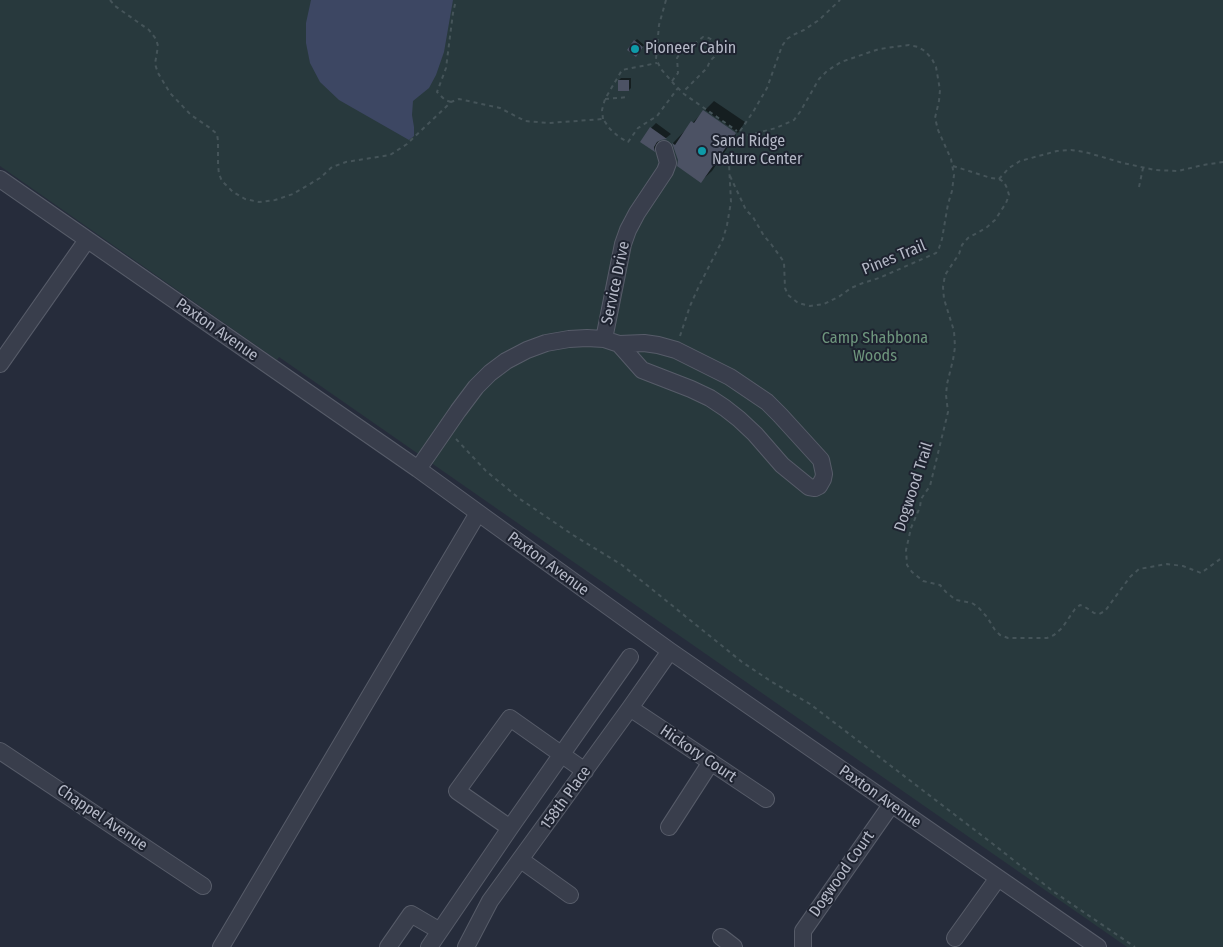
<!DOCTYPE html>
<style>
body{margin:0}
canvas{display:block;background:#262c3b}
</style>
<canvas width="1223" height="947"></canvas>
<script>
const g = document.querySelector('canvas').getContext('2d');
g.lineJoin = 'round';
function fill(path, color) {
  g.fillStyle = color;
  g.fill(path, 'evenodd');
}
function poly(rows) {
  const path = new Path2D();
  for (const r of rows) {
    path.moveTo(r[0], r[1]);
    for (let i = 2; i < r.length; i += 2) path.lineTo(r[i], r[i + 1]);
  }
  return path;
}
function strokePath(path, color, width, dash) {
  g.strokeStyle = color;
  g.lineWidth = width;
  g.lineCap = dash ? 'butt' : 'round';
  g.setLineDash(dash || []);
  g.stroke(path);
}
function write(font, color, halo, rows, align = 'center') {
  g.font = font + ' "Fira Sans Condensed",sans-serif';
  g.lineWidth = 4;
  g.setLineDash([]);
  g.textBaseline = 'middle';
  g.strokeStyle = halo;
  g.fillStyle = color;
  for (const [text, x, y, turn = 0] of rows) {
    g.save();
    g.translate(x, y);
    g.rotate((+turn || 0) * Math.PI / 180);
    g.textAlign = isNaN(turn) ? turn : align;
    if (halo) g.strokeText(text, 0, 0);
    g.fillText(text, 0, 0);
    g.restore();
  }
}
fill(poly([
 [0,0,1223,0,1223,947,1127,947,279,357,277,360,0,166]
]), '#28393d');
fill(poly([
 [311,0,453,0,444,52,436,75,429,88,413,101,412,115,414,127,414,136,409,140,339,100,320,82,310,63,306,43,306,23]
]), '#3d4763');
fill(poly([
 [637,39,644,45,638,54,635,41],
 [621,78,631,78,631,88,629,90,619,80],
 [714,101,745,122,738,133,705,110],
 [703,112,736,135,712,171,701,181,679,160,673,143],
 [656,123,671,134,666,138,660,138,659,141,659,146,654,151,651,128]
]), '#0007');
fill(poly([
 [634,40,643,47,636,57,627,50],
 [618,80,629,80,629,91,618,91],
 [703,110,736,133,701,183,677,166,678,160,672,143,675,145,691,121,694,123],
 [650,127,667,139,661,140,657,142,654,147,655,152,640,142]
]), '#4c5264');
const minor = poly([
 [0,179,418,469,484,517,670,651,1098,947],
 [604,339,623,244,628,230,637,213,665,171,668,163,664,149],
 [0,364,87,240],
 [418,469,458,411,476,387,490,373,506,361,527,350,546,343,569,339,587,338,604,339,619,344,644,343,658,345,676,350,730,377,767,402,780,415,821,460,824,474,823,479,819,486,815,488,809,487,782,465,755,434,739,419,725,408,710,398,691,389,642,370,619,344],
 [630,708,766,799],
 [0,751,203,886],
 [669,827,711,762],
 [510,828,457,791,510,718,585,771],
 [521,860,570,895],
 [721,937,734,947],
 [955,938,998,878],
 [221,947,478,513],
 [388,947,411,914,440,931],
 [429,947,510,828,630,657],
 [466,947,490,901,630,708,670,651],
 [803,947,803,931,891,805]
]);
strokePath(minor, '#575c69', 18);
strokePath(poly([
 [110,0,115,6,149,30,156,39,158,46,155,64,158,73,170,93,191,115,210,128,217,134,218,141,218,165,219,174,222,181,233,192,245,199,259,202,275,200,293,194,320,178,332,167,346,162,390,155,407,144,451,102,459,99,500,108,525,121,549,123,603,119,610,129,619,137,628,142,638,128,657,116,678,88],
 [666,0,659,25,656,59,661,69,674,84,684,94,737,131],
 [672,81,678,73,677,58,683,49,694,44,703,37,709,38,712,40,717,48,717,52,714,57,710,61,707,68,683,92],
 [605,99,629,97],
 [451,102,445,100,437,92,446,68,453,13,456,0],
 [603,119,602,110,605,99,622,70,657,63],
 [740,131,753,112,767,88,782,46,787,39,793,35,804,30,819,20,840,0],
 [953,166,991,178,999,179,1004,182,1007,188,1009,195,1006,203,995,220,986,228,968,238,962,245,959,254,945,275,943,287,944,299,954,331,955,347,953,360,947,384,946,395,948,412,930,486,921,499,920,507,911,528,906,550,907,565,912,572,923,581,940,585,946,592,956,600,972,603,978,607,987,617,995,630,1000,635,1008,638,1047,638,1054,635,1062,628,1075,609,1080,605,1085,607,1094,613,1099,614,1105,611,1130,577,1139,569,1167,564,1183,566,1201,573,1223,557],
 [730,176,746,210,753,217,764,236,771,244,784,262,785,288,788,295,798,303,810,306,824,304,840,296,851,288,863,283,879,278,936,253,939,248,942,239,948,204,952,191,954,175,951,159,938,130,935,118,939,101,940,90,936,67,932,59,925,51,918,47,909,45,879,49,841,62,827,71,819,79,800,112,794,120,776,128,745,136],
 [999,179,1009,168,1020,161,1057,151,1071,150,1085,152,1123,163,1155,170,1178,171,1203,165,1223,162],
 [1139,187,1143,168],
 [680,336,690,306,699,286,723,239,727,225,731,202,729,164],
 [456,439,486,471,520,499,573,535,622,565,742,662,772,682,810,704,993,844,1054,892,1135,947]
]), '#455459', 2, [4, 4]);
strokePath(minor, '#393e4c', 16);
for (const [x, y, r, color] of [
 [635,49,5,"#0f9aa8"],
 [702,151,5,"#0f9aa8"]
]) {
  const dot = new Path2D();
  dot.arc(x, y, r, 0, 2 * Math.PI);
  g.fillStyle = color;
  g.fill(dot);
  strokePath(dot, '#1e2330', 2);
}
write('16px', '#b5b9c7', '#1e2330', [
 ["Pioneer Cabin",645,49],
 ["Sand Ridge",712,142],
 ["Nature Center",712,160]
], 'left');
write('16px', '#b5b9c7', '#1e2330', [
 ["Pines Trail",894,258,-22],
 ["Service Drive",616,283,-78],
 ["Paxton Avenue",217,330,35],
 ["Dogwood Trail",914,487,-72],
 ["Paxton Avenue",548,564,36],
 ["Hickory Court",698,754,34],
 ["Paxton Avenue",880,797,35],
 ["158th Place",566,798,-54],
 ["Chappel Avenue",102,818,34],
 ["Dogwood Court",842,874,-55]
]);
write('16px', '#6e967d', '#1e2330', [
 ["Camp Shabbona",875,339],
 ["Woods",875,357]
]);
</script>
